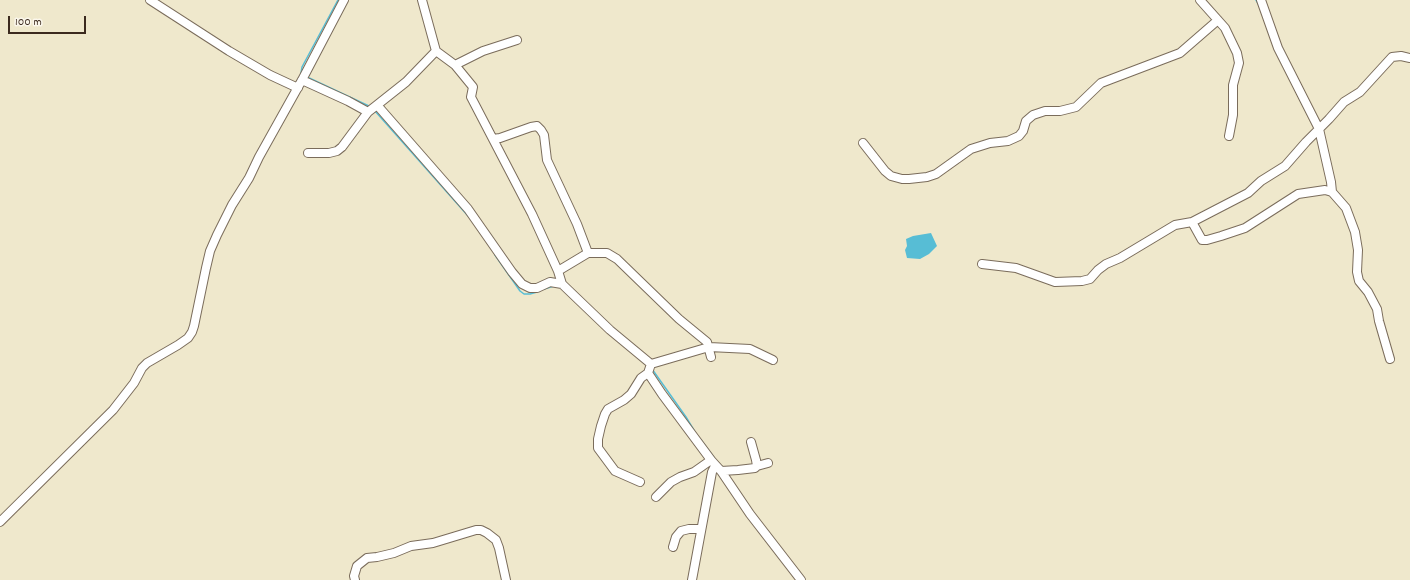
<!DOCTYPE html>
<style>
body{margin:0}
#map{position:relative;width:1410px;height:580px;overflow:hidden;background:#efe8cc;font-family:Dekko,sans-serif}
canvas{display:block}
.scale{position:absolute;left:8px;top:16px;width:78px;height:18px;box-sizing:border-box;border:2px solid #3b2a1e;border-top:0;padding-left:5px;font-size:12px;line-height:14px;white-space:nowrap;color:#3b2a1e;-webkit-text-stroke:3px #fbf7ec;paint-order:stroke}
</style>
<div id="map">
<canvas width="1410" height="580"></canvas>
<div class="scale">100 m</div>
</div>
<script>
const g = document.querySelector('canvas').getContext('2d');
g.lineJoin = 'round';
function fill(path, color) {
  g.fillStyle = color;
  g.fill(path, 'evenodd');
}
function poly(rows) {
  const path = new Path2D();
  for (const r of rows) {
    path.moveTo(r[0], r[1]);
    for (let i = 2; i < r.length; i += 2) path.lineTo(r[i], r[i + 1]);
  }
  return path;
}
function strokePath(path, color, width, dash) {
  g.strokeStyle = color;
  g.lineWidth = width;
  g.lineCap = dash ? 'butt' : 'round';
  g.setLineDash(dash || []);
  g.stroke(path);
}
fill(poly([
 [931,233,937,246,929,254,920,259,907,258,905,250,907,246,906,239,913,236]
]), '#57bdd5');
strokePath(poly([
 [1256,0,1259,5],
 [302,74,301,73,302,67,338,0],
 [307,77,371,107],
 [1299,98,1312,123],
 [375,111,469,217],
 [495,255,520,291,524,294,530,294,537,292],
 [544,289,554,286],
 [652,369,686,417,695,432],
 [701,440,715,459]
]), '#57bdd5', 1.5);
const minor = poly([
 [150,0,229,51,270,75,298,88],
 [422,0,436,51,455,65,473,87,471,97,532,214,558,271,562,284,610,330,651,364],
 [1200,0,1225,28,1237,53,1239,63,1233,85,1233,115,1229,136],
 [1261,0,1278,48,1319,129,1331,182,1332,192],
 [455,65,483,51,517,40],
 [302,80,348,101,368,112,377,105,468,209,512,272,522,284,530,288,537,288,550,282,562,284],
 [377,105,406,82,436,51],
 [493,139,500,138,531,127,537,126,541,130,544,135,547,160,577,224,588,253],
 [863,143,885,171,891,176,902,179,909,179,927,177,936,174,971,149,990,143,1008,141,1019,136,1023,131,1026,121,1033,115,1045,111,1060,111,1076,107,1101,83,1180,53,1218,20],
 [308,153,329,153,337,151,342,147,368,112],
 [1192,222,1202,240,1207,240,1221,236,1245,228,1298,194,1325,190,1332,192,1346,208,1355,232,1358,250,1357,272,1359,281,1368,292,1377,309,1379,321,1390,359],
 [982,264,1016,268,1055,282,1082,281,1090,279,1098,270,1106,264,1120,258,1175,225,1192,222,1248,193,1261,181,1285,166,1306,142,1329,119,1344,102,1360,92,1392,57,1401,56,1410,58],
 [558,271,588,253,607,253,617,259,679,319,707,342,711,357],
 [651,364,709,347,750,349,773,360],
 [648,373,662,394,711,460],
 [757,466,768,463],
 [721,471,738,470,755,468,757,466,756,460,751,442],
 [640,482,615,471,598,448,598,439,601,426,605,414,608,409,624,400,631,394,641,378,648,373,651,364],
 [656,497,671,482,680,477,694,472,711,460,721,471,750,514,801,580],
 [0,522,113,410,134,383,142,368,147,363,178,345,188,338,192,332,194,326,206,268,210,251,217,235,232,205,249,178,259,157,302,80,344,0],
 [673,547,676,537,681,531,689,529,701,529],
 [355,580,354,576,357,566,367,558,377,557,394,553,411,546,433,543,476,530,481,530,487,533,496,540,499,548,506,580],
 [692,580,712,472,715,466]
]);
strokePath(minor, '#7a6c5b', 10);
strokePath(minor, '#fff', 8);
</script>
